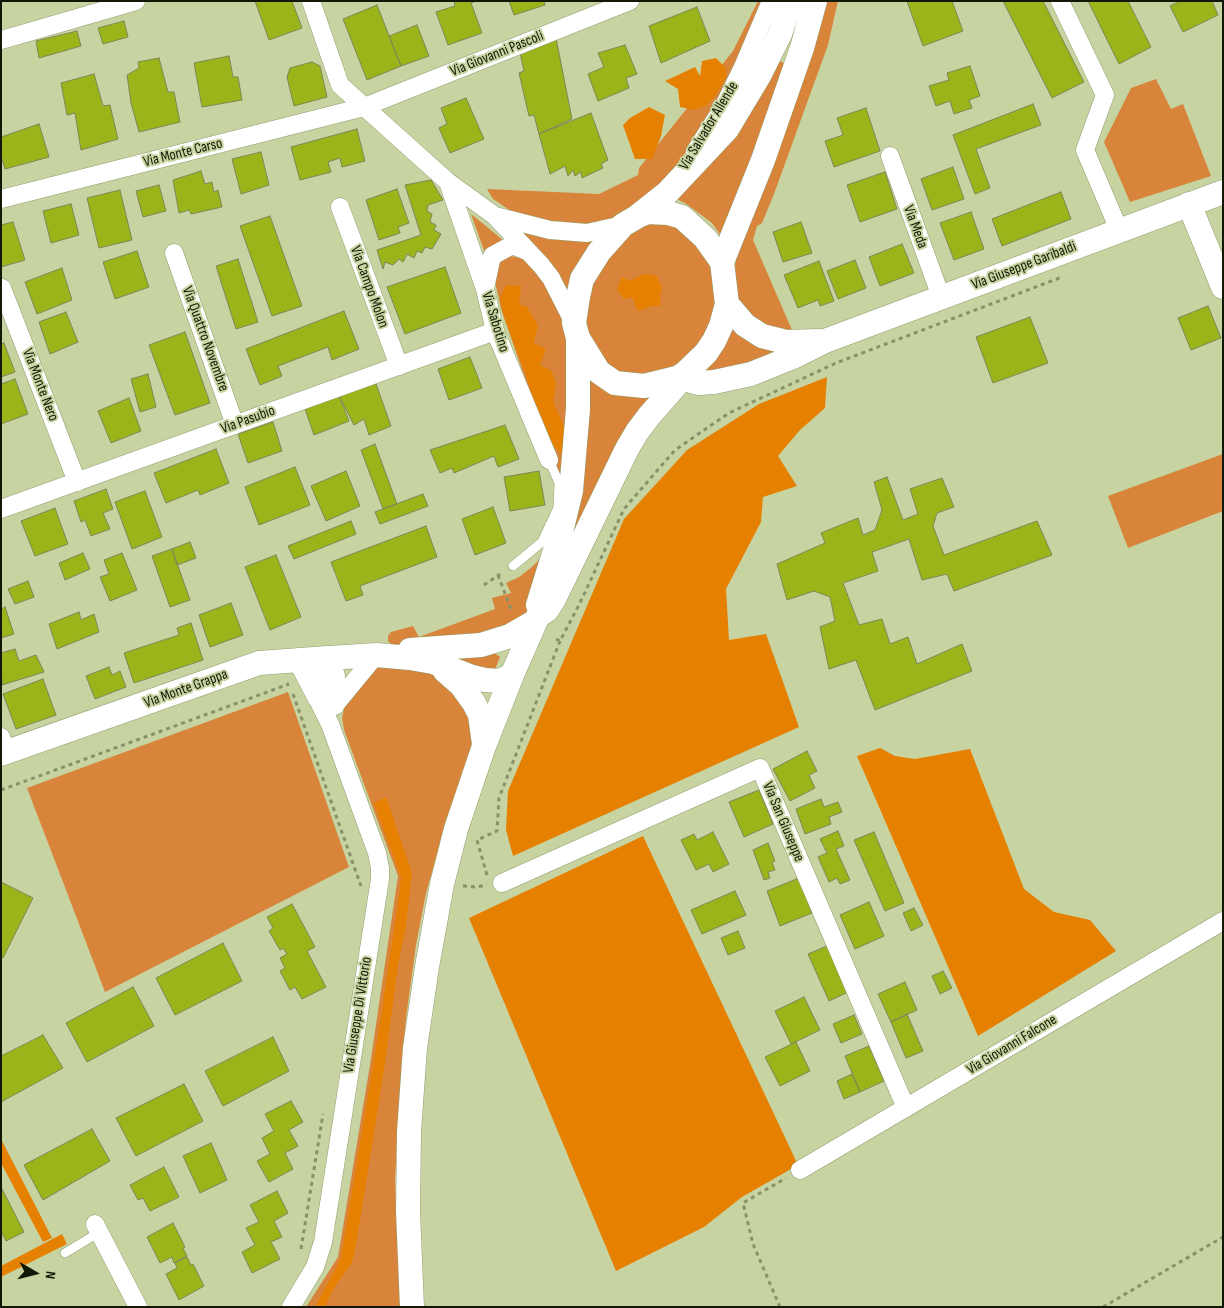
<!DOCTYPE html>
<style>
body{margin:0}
#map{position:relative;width:1224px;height:1308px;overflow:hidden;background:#c7d4a1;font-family:"Sofia Sans Condensed",sans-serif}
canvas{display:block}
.frame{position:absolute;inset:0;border:2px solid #131705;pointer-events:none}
.north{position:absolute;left:10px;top:1248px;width:50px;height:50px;-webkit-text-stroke:4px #c7d4a1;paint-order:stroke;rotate:98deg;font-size:14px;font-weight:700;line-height:20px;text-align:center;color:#131705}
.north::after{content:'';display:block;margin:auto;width:18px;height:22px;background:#131705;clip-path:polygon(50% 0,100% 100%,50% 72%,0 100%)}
</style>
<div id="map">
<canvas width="1224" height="1308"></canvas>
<div class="frame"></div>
<div class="north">N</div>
</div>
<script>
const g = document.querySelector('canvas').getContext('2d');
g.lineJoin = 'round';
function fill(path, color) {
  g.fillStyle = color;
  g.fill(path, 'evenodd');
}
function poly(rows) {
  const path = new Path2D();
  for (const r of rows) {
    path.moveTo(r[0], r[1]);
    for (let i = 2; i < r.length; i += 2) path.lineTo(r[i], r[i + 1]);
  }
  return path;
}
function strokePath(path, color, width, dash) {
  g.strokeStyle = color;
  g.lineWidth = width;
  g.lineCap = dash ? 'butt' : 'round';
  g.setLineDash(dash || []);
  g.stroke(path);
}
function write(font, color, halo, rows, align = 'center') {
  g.font = font + ' "Sofia Sans Condensed",sans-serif';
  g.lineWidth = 4;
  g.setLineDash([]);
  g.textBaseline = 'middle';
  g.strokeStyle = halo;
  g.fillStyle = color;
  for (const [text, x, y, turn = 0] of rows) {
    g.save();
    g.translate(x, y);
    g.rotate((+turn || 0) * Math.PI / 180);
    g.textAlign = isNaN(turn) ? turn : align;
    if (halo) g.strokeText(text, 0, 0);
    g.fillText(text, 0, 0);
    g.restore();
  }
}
fill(poly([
 [758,1,766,1,714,108,683,156,661,186,628,211,603,222,582,225,559,223,531,218,511,211,493,199,487,189,599,194,638,175,639,168,733,51],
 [823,1,838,1,828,45,774,194,762,223,757,226,753,240,792,330,786,332,757,324,736,297,734,286,735,267,736,257],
 [781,61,785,65,777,92,721,236,712,223,685,203,674,198,776,63],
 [1156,79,1171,109,1183,104,1211,176,1130,202,1104,142,1131,88],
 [471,214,486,226,505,242,486,256],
 [662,220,680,228,696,242,708,260,714,277,715,296,713,315,706,333,694,351,680,362,666,370,641,376,612,370,590,340,585,322,590,282,613,244,646,222],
 [511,230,549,239,570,240,596,238,569,296],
 [510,256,521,258,530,265,542,279,556,303,565,331,570,368,570,444,566,487,558,523,530,605,523,620,511,630,495,636,479,639,392,645,388,641,388,636,391,632,413,626,419,637,495,609,492,598,511,593,506,583,519,577,532,567,549,549,557,522,562,494,560,479,501,309,496,286,495,276,496,268,501,261],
 [733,324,771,349,777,355,698,376,715,361,727,343],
 [585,373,659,393,580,528,571,526],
 [1223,454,1223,511,1128,548,1108,496],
 [493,652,500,657,494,672,457,660,452,654],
 [378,665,418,666,455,685,476,738,447,821,426,893,416,945,406,1018,402,1059,395,1180,400,1307,306,1307,338,1257,370,1065,398,876,344,730,342,718,346,700],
 [288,692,349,867,105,992,27,788]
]), '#d8853b');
fill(poly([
 [716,58,726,68,726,77,715,96,706,106,694,110,680,107,678,89,665,81,695,67,700,76,702,61],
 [649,107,665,115,661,136,652,159,635,159,623,125,630,118],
 [644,274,657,276,662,288,660,295,661,306,652,306,638,311,632,297,624,299,617,289,622,277,630,281],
 [506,285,521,286,519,305,526,306,538,325,534,343,546,349,540,365,551,370,556,383,553,401,568,436,567,458,551,444,534,404,526,375,505,320,500,299],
 [827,377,825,408,800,430,778,456,797,486,763,497,761,522,726,589,729,640,766,634,799,727,513,856,506,830,508,791,624,519,687,450,759,404],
 [880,748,895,756,915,759,970,749,1024,889,1054,912,1090,920,1116,951,978,1036,857,756],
 [386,797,412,873,406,926,398,965,385,1063,355,1252,351,1264,333,1289,325,1307,315,1307,341,1258,379,1029,399,896,401,877,374,803],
 [643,836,798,1165,742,1197,704,1227,616,1271,469,918],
 [1,1139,52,1238,43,1242,1,1163],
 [62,1234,67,1244,1,1277,1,1266]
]), '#e68001');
const building = poly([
 [255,1,292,1,302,28,269,40,255,1],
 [454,1,476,1,471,3,482,33,448,45,436,12,455,6,454,1],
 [509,1,544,1,545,5,514,15,509,1],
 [907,1,952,1,963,31,923,46,907,1],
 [1003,1,1043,1,1084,82,1052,98,1003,1],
 [1088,1,1128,1,1151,47,1119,64,1088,1],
 [1180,1,1212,1,1218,15,1183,32,1170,6,1180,1],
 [377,5,401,66,367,80,343,19,377,5],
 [697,7,710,41,661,63,649,26,697,7],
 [124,21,128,37,103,44,98,28,124,21],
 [417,25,429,56,401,66,389,36,417,25],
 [77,31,81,46,39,58,36,41,77,31],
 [556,38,572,119,539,134,534,115,529,116,519,73,524,71,520,53,556,38],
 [625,45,637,74,626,78,629,88,598,101,588,74,604,67,598,53,625,45],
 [229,56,233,77,238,77,242,100,202,107,194,63,229,56],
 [159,58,168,92,174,92,180,122,139,132,131,103,127,75,139,68,138,62,159,58],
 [312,62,320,66,327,97,294,106,287,77,290,68,312,62],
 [970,66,980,96,969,100,972,108,954,114,950,101,936,106,929,86,949,80,947,73,970,66],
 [94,74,103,106,110,105,118,139,81,150,75,113,67,115,61,83,94,74],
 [466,98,484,139,450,153,439,128,447,124,441,108,466,98],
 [1033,104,1041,125,976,149,990,188,975,194,953,135,1033,104],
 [866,108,880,151,834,167,825,141,843,135,837,118,866,108],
 [591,113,608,160,601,164,603,168,582,178,581,172,575,176,573,170,568,176,565,166,550,174,539,134,591,113],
 [39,124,49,157,5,169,1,155,1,137,39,124],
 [357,129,365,161,342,167,340,158,328,162,331,172,300,180,291,147,357,129],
 [261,152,269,185,241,194,232,159,261,152],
 [953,167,964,199,932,210,921,179,953,167],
 [201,171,205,184,212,182,214,192,218,190,222,207,191,214,189,210,179,213,173,180,201,171],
 [885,172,897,209,860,222,847,185,885,172],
 [431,180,443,200,428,205,427,211,432,214,430,222,436,225,434,230,441,234,432,249,425,247,422,253,417,251,414,258,407,254,403,262,399,259,393,265,385,262,383,269,377,250,421,235,405,185,431,180],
 [159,185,166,211,143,217,136,191,159,185],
 [397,189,409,223,398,227,400,233,379,240,366,200,397,189],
 [120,190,132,240,99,248,87,198,120,190],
 [1061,192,1071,219,1002,246,992,219,1061,192],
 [71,204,79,235,51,243,43,211,71,204],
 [971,212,984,249,954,260,940,223,971,212],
 [270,216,302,306,272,316,240,226,270,216],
 [13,222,25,260,1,267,1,225,13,222],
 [801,222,812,253,783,262,773,232,801,222],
 [902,244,914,273,880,286,869,257,902,244],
 [137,251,149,287,115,299,103,262,137,251],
 [238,259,258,322,236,329,216,266,238,259],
 [855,260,866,288,838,299,827,271,855,260],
 [819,261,834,301,820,306,818,300,798,308,784,275,819,261],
 [445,267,461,313,405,334,387,287,445,267],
 [62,268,72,300,37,314,25,282,62,268],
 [1208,306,1221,338,1191,350,1178,318,1208,306],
 [344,311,359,349,332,360,328,347,278,366,282,376,260,385,246,349,344,311],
 [66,312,78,342,50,354,39,322,66,312],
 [1030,317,1048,363,993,383,976,337,1030,317],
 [185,332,210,403,175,415,149,345,185,332],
 [4,343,15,372,1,377,1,344,4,343],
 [470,357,482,388,449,400,438,369,470,357],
 [148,374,156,407,140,412,131,379,148,374],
 [15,379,28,414,1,424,1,384,15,379],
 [375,381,391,426,369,435,364,419,354,425,339,396,375,381],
 [339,396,349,421,314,435,305,409,339,396],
 [129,398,141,431,111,443,98,411,129,398],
 [273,422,282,451,248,463,238,434,273,422],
 [505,425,519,459,498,467,494,456,454,473,452,468,440,473,430,450,505,425],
 [375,444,397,504,383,509,361,450,375,444],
 [216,449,229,483,200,495,198,490,166,503,154,473,216,449],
 [295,467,310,505,259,525,245,487,295,467],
 [346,471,360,506,326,521,311,486,346,471],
 [539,471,545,505,510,511,504,477,539,471],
 [887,477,903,520,918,514,910,489,942,478,954,507,937,513,933,526,944,555,1037,521,1052,555,954,591,947,574,922,580,909,539,872,552,878,571,843,583,859,625,882,619,890,644,908,637,917,664,962,644,972,671,875,710,856,660,829,669,820,627,835,621,830,597,814,591,787,600,777,564,825,543,821,533,858,518,863,535,875,530,882,510,874,482,887,477],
 [106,489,113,509,103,513,110,529,91,536,85,520,81,522,74,501,106,489],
 [145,491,162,537,132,549,115,502,145,491],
 [423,494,428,506,380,524,375,512,423,494],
 [493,507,506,543,475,555,462,519,493,507],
 [55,508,68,544,35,556,21,521,55,508],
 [351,521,356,534,294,559,288,546,351,521],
 [426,526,437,557,360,586,363,595,346,601,331,562,426,526],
 [190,542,196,558,177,565,172,549,190,542],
 [172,549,190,600,170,607,152,556,172,549],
 [83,553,90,569,65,580,59,563,83,553],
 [122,553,137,590,110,601,100,577,109,574,104,560,122,553],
 [276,555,301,617,270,630,245,567,276,555],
 [28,581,34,597,15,604,8,589,28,581],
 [231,603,243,635,210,647,199,615,231,603],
 [5,607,14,634,1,638,1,609,5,607],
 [79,612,81,620,94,614,99,632,57,649,49,624,79,612],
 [191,623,203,660,134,683,124,653,179,635,177,628,191,623],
 [15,649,19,661,36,655,44,672,2,685,1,653,15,649],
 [109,667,112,675,120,671,126,687,95,699,86,676,109,667],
 [43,679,56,715,16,729,3,694,43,679],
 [807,751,817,771,809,775,815,788,790,801,773,769,807,751],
 [759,790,773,824,744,837,729,802,759,790],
 [821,799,824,807,838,802,842,812,829,817,831,824,805,834,796,809,821,799],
 [838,831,844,846,836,849,850,880,840,884,837,878,829,882,818,857,827,853,820,839,838,831],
 [713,832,729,864,713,872,709,864,696,870,681,840,694,834,697,840,713,832],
 [874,832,904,903,885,911,854,840,874,832],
 [768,843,775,861,772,862,775,870,768,872,770,878,764,880,753,850,768,843],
 [799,878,812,913,780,926,767,891,799,878],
 [1,882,33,898,3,958,1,957,1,882],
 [735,891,746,915,702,934,691,910,735,891],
 [869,902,884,936,855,949,840,915,869,902],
 [292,904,315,947,307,951,326,987,302,999,295,987,290,990,280,971,285,968,280,958,287,954,283,948,280,950,269,931,273,928,267,917,292,904],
 [914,908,923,925,911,931,903,913,914,908],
 [738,931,745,948,728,955,721,938,738,931],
 [223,943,242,981,175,1015,156,978,223,943],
 [827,946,848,992,829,1001,808,954,827,946],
 [943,971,952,988,940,994,932,976,943,971],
 [905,982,917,1010,891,1022,878,994,905,982],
 [133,987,154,1026,87,1062,66,1023,133,987],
 [804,997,820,1030,791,1044,775,1011,804,997],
 [907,1014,923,1051,906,1058,891,1022,907,1014],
 [854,1015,862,1034,841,1043,833,1024,854,1015],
 [43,1035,63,1068,1,1102,1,1056,43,1035],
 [273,1037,289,1071,223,1106,205,1071,273,1037],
 [796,1042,810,1071,780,1086,765,1057,796,1042],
 [869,1046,884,1081,860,1092,845,1056,869,1046],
 [852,1074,860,1092,844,1099,837,1081,852,1074],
 [184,1084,203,1121,136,1156,116,1118,184,1084],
 [291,1101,303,1122,289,1130,298,1146,285,1153,293,1169,269,1182,257,1161,270,1154,262,1138,274,1131,265,1114,291,1101],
 [92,1129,110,1161,43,1200,24,1165,92,1129],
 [211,1143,227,1180,200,1193,183,1156,211,1143],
 [164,1167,179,1197,150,1211,143,1198,138,1200,130,1185,164,1167],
 [1,1187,24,1232,6,1241,1,1231,1,1187],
 [277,1191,288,1213,274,1221,282,1237,271,1242,280,1259,252,1273,242,1252,255,1245,246,1228,259,1222,250,1205,277,1191],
 [173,1223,185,1247,183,1248,187,1256,174,1263,172,1257,160,1263,147,1237,173,1223],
 [187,1257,191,1265,193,1264,204,1286,179,1300,166,1274,177,1268,175,1263,187,1257]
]);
fill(building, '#9bb41a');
strokePath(building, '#7c8757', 1);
const lane = poly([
 [513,566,542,542,558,508,559,483,549,460],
 [65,1253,98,1233]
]);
const street = poly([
 [311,1,340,85,448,182,495,216,541,265,551,278,574,323],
 [1060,1,1105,95,1085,150,1119,230],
 [1,40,136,1],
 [695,152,724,106,743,67,771,1],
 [890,156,941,297],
 [448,182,485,289,495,331,549,460],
 [1,199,364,107,630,1],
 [340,207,399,366],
 [495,216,550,230,587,233,623,225],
 [174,253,235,425],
 [2,288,77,482],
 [485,288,492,256,512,245,529,252],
 [1,509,495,331],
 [286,660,297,664,301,668,317,699],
 [334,706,376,655],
 [1,737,7,752],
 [502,883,760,768,906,1108],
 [800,1170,1223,921],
 [95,1224,138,1307],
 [291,1307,315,1267,323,1242,380,879,380,868,377,853,330,724,318,700,318,682,320,668,327,658,329,658,333,666,336,676,335,706]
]);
const secondary = poly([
 [1189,204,1223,287],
 [638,216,667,193,727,129,760,74,780,34,791,1],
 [722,262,763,160,802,48,815,1],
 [727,304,745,325,762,336,786,342,818,341],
 [682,375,691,381,699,383,714,382,751,374,793,357,825,341,1223,192],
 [538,605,563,524,571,491,578,409,578,338,574,323,578,297,582,279,599,252,623,225,640,215,648,212,668,213,682,217,705,238,722,262,727,304,721,326,714,341,706,353,681,377,644,386,615,383,599,372,578,338],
 [410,650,481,645,510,636,536,621],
 [329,658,376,655,410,658,433,662,472,677,485,680,500,681,512,675],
 [445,671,461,685,474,703,480,715,484,744],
 [1,754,259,663,327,658],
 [412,1307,408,1211,409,1132,415,1048,427,967,442,884,456,829,484,746,512,675,538,616,547,610,554,599,627,449,637,432,649,416,678,383,681,377]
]);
strokePath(lane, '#919c6c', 10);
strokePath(street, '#919c6c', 19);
strokePath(secondary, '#919c6c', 25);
strokePath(poly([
 [498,575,512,612],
 [484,585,500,574],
 [556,639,560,641,579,605,624,509,675,450,729,413,836,363,1062,277],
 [293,694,361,886],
 [1,790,289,684],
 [487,875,477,840,497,831,499,798,560,641],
 [463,886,476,887,487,885],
 [301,1249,323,1114],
 [780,1307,753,1244,743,1203,786,1178],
 [1103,1307,1223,1237]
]), '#88926a', 3, [4, 4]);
strokePath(lane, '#fff', 9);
strokePath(street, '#fff', 18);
strokePath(secondary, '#fff', 24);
write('15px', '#131705', '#c7d4a1', [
 ["Via Giovanni Pascoli",497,54,-22],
 ["Via Salvador Allende",709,126,-59],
 ["Via Monte Carso",183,153,-14],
 ["Via Meda",915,227,70],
 ["Via Giuseppe Garibaldi",1024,266,-21],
 ["Via Campo Molon",369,287,70],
 ["Via Sabotino",495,322,73],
 ["Via Quattro Novembre",205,339,70],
 ["Via Monte Nero",40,385,69],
 ["Via Pasubio",248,420,-20],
 ["Via Monte Grappa",186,689,-20],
 ["Via San Giuseppe",783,822,67],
 ["Via Giuseppe Di Vittorio",358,1015,-81],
 ["Via Giovanni Falcone",1012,1045,-31]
]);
</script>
